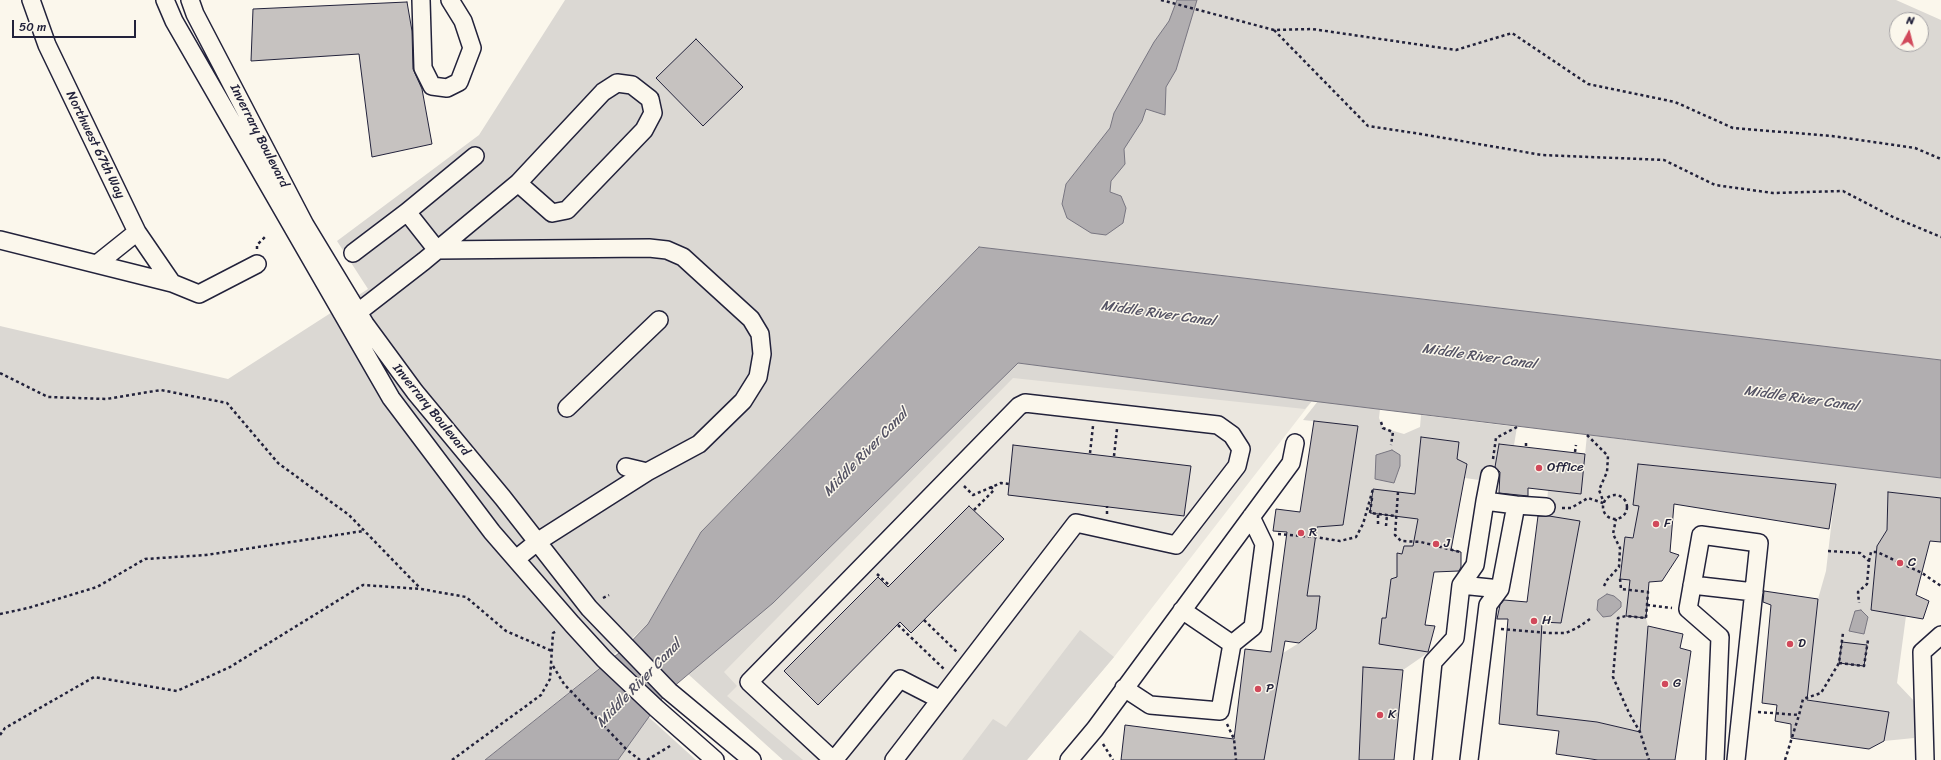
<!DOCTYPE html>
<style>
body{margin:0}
#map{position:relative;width:1941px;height:760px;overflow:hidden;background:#fbf7ec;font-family:Sriracha,sans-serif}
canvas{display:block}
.north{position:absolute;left:1889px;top:12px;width:40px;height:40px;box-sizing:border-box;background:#fbf7ec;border:1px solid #a4a2a5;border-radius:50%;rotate:7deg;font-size:11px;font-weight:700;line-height:16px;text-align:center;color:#22223b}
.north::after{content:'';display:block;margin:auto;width:14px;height:18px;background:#d1495b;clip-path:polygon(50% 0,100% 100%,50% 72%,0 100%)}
.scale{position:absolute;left:12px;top:20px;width:124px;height:18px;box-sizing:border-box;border:2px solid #22223b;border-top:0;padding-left:5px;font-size:12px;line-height:14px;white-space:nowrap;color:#22223b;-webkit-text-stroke:3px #fbf7ec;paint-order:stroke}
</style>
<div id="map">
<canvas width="1941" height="760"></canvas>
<div class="north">N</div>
<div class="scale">50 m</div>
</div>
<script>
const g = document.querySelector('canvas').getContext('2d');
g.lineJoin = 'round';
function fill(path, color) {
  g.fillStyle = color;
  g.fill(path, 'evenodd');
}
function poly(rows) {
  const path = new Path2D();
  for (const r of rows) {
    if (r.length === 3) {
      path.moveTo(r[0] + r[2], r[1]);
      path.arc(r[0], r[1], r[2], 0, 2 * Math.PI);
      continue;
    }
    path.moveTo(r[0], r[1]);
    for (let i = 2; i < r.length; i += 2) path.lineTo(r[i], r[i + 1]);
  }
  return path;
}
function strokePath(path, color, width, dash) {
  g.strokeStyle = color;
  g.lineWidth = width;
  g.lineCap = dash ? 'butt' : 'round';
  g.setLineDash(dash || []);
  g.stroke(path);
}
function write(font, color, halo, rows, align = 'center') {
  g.font = font + ' Sriracha,sans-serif';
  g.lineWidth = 3;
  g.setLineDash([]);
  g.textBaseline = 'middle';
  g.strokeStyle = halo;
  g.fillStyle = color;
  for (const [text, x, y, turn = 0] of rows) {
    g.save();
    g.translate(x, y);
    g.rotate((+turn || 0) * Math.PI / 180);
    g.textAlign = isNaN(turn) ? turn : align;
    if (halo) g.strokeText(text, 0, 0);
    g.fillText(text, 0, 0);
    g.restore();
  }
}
fill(poly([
 [1018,363,1312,401,1114,657,1027,760,783,760,687,673,773,603]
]), '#ebe7df');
fill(poly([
 [565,0,1896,0,1941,20,1941,360,979,247,701,532,648,624,599,668,485,760,0,760,0,326,228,379,368,289,337,241,479,135],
 [1897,20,1921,20,1921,44,1897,44],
 [1018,363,1312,401,1305,409,1013,378,724,672,737,686,727,696,803,760,783,760,687,673],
 [1318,401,1380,409,1379,418,1383,428,1404,434,1420,427,1421,415,1517,427,1514,445,1499,444,1493,482,1465,478,1467,464,1457,459,1458,442,1421,437,1412,514,1418,521,1415,534,1420,547,1404,546,1402,554,1397,553,1397,577,1391,579,1386,618,1382,618,1379,643,1429,652,1403,670,1363,667,1359,760,1264,760,1283,653,1299,643,1316,629,1320,596,1307,596,1317,527,1343,525,1358,426,1303,420],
 [1587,435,1941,478,1941,498,1888,492,1887,530,1877,546,1871,610,1906,616,1897,683,1915,702,1914,738,1884,741,1889,712,1803,699,1818,599,1826,571,1836,484,1638,464,1633,504,1641,506,1620,579,1649,582,1646,618,1648,626,1640,732,1597,722,1560,718,1536,728,1542,622,1561,623,1580,521,1546,516,1548,490,1581,494],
 [1080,630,1114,657,1027,760,962,760,993,719,1006,727],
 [643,712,696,760,613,760]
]), '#dbd8d3');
const water = poly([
 [1177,0,1197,0,1176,70,1166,87,1165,115,1146,109,1142,121,1124,149,1125,164,1111,181,1110,192,1121,196,1126,208,1123,223,1106,235,1091,233,1067,218,1062,204,1066,184,1110,128,1114,113,1154,42,1169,21,1177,0],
 [979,247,1941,360,1941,478,1312,401,1018,363,773,603,666,693,618,760,485,760,624,649,648,624,701,532,979,247],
 [1392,450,1400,455,1400,466,1394,483,1375,479,1376,455,1392,450],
 [1607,594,1614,596,1621,602,1621,607,1611,616,1603,617,1597,610,1598,600,1607,594],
 [1861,610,1868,617,1864,634,1849,631,1855,611,1861,610]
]);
fill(water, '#b1aeb0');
strokePath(water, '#787681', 1);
const building = poly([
 [407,2,412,31,413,69,422,89,432,144,372,157,359,54,251,61,253,9,407,2],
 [696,39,743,87,703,126,656,78,696,39],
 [1314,421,1358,426,1343,525,1317,527,1307,596,1320,596,1316,629,1299,643,1285,641,1264,760,1121,760,1125,725,1234,739,1245,649,1271,652,1287,532,1273,531,1276,509,1300,512,1314,421],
 [1421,437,1459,442,1457,459,1467,464,1451,550,1461,552,1461,567,1459,571,1434,572,1425,625,1435,626,1428,652,1379,644,1382,618,1386,618,1391,579,1397,577,1397,553,1402,554,1404,546,1413,546,1418,519,1370,513,1373,489,1415,494,1421,437],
 [1499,444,1585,454,1581,494,1528,488,1528,496,1499,493,1500,472,1495,467,1499,444],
 [1013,445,1191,466,1184,516,1008,495,1013,445],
 [1638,464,1836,484,1829,529,1674,504,1670,552,1679,555,1662,581,1649,582,1646,618,1626,616,1630,580,1620,579,1625,537,1633,538,1639,506,1633,505,1638,464],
 [1888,492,1941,498,1941,542,1930,541,1916,595,1929,601,1923,619,1871,610,1877,546,1887,530,1888,492],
 [969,506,1004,539,911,633,900,622,818,705,784,671,878,577,888,587,969,506],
 [1538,516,1549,516,1580,521,1561,623,1542,622,1537,715,1597,722,1640,732,1648,626,1683,634,1680,648,1691,651,1675,760,1598,760,1556,754,1559,731,1499,724,1508,619,1497,619,1500,605,1504,600,1527,602,1538,516],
 [1764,591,1818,599,1807,700,1889,712,1884,741,1869,749,1791,738,1791,724,1775,721,1777,705,1762,703,1771,605,1763,602,1764,591],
 [1842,642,1867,645,1864,666,1839,663,1842,642],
 [1363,667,1403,670,1394,760,1359,760,1363,667]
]);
fill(building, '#c6c2c0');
strokePath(building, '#22223b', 1);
const minor = poly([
 [31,0,47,45,137,232,172,283],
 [165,0,174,21,391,398,492,532,572,624,604,659,656,708,715,760],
 [190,0,195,14,305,225,365,324,415,392,503,498,589,608,669,691,752,760],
 [421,0,423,68,432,86,447,88,459,82,472,48,463,21,450,0],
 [407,212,437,250,649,248,667,250,683,257,751,319,760,334,762,354,758,377,743,401,699,444,647,472,626,467],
 [0,240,172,283,199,294,257,264],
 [353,253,407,212,475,156],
 [97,264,137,232],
 [357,313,424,261,518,183,603,92,617,83,632,85,650,99,653,113,644,130,567,210,552,213,518,183],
 [567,408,659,320],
 [1485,501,1490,475],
 [1516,505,1546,507],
 [516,559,537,542,647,472],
 [1461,585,1500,589],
 [1692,585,1754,592],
 [1232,644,1253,627,1264,544,1251,517],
 [1124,688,1150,705,1220,711,1232,644,1182,610],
 [833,760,749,682,1019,406,1025,403,1218,425,1232,435,1241,449,1237,466,1176,545,1076,523,894,760],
 [834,760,900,679,939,699],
 [1069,760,1095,729,1291,463,1295,443],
 [1423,760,1433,662,1455,638,1461,585,1475,565,1485,501,1516,505,1500,589,1488,605,1469,760],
 [1715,760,1720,637,1688,609,1701,535,1759,543,1736,760],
 [1925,760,1922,652,1941,635]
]);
strokePath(minor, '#22223b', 20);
strokePath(poly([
 [1161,0,1274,30,1312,29,1456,50,1512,33,1588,84,1675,102,1733,128,1832,136,1915,148,1941,159],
 [1274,30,1368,126,1421,134,1542,155,1664,160,1715,185,1773,193,1843,191,1893,217,1941,237],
 [257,249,257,245,265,237],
 [0,373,48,397,106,399,161,390,227,403,278,463,349,515,420,588],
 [1381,422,1383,428,1393,432,1391,445],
 [1587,435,1608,456,1607,472,1599,490,1604,503],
 [1526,446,1526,440],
 [1575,452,1576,445],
 [1090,453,1093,426],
 [1114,456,1117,429],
 [1493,459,1496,438,1517,427],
 [964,486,973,495,1001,483,1009,484],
 [1398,492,1395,535,1401,541,1421,542,1460,552],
 [1615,507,12],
 [1372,498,1370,513,1395,516],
 [1562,508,1571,508,1588,498,1603,503],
 [974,510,994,490,991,487],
 [1107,514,1107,506],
 [1378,515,1378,524],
 [1386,526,1387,515],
 [1278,534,1315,537,1340,541,1356,537,1363,524,1373,489],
 [1828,551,1860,553,1869,561,1867,584,1858,592,1859,603],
 [1869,561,1871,552,1877,552,1922,573,1941,586],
 [877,574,890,586],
 [1620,579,1621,589,1648,592,1646,618,1626,616,1618,618,1613,677,1629,713,1640,732,1649,760],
 [1604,586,1607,580,1619,567,1620,548,1613,534,1616,519],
 [603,598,609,595],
 [1647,605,1672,608],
 [0,614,28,608,97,587,145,559,206,555,363,531],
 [924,620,957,652],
 [898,625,944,669],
 [1501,629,1549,633,1566,633,1577,628,1590,619],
 [1839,663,1864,666,1868,640],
 [553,666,564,684,627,750,640,760],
 [1758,712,1799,715,1803,699,1821,693,1839,663,1843,633],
 [1227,724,1234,739,1236,760],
 [0,735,5,728,94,677,177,691,230,667,363,585,421,589,466,597,506,631,552,651],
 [1103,744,1113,760],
 [452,760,541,695,550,679,553,633,557,631],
 [647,760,670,746],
 [1785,760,1799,715]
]), '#22223b', 2.5, [3, 3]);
strokePath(minor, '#fbf7ec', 17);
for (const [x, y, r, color] of [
 [1539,468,4,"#d1495b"],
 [1656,524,4,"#d1495b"],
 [1301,533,4,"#d1495b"],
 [1436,544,4,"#d1495b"],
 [1900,563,4,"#d1495b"],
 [1534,621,4,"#d1495b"],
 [1790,644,4,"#d1495b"],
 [1665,684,4,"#d1495b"],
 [1258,689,4,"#d1495b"],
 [1380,715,4,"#d1495b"]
]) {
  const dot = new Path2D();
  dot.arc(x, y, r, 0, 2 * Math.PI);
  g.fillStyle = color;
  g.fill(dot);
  strokePath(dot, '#fbf7ec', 1.5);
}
write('13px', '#22223b', '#fbf7ec', [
 ["Inverrary Boulevard",259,136,63],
 ["Northwest 67th Way",95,145,64],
 ["Inverrary Boulevard",431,410,51]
]);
write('13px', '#22223b', '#fbf7ec', [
 ["Office",1547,468],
 ["F",1664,524],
 ["R",1309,533],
 ["J",1444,544],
 ["C",1908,563],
 ["H",1542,621],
 ["D",1798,644],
 ["G",1673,684],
 ["P",1266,689],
 ["K",1388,715]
], 'left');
write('italic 14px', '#545364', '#fbf7ec', [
 ["Middle River Canal",1158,314,8],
 ["Middle River Canal",1479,357,8],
 ["Middle River Canal",1801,399,8],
 ["Middle River Canal",866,453,-46],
 ["Middle River Canal",639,684,-46]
]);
</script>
